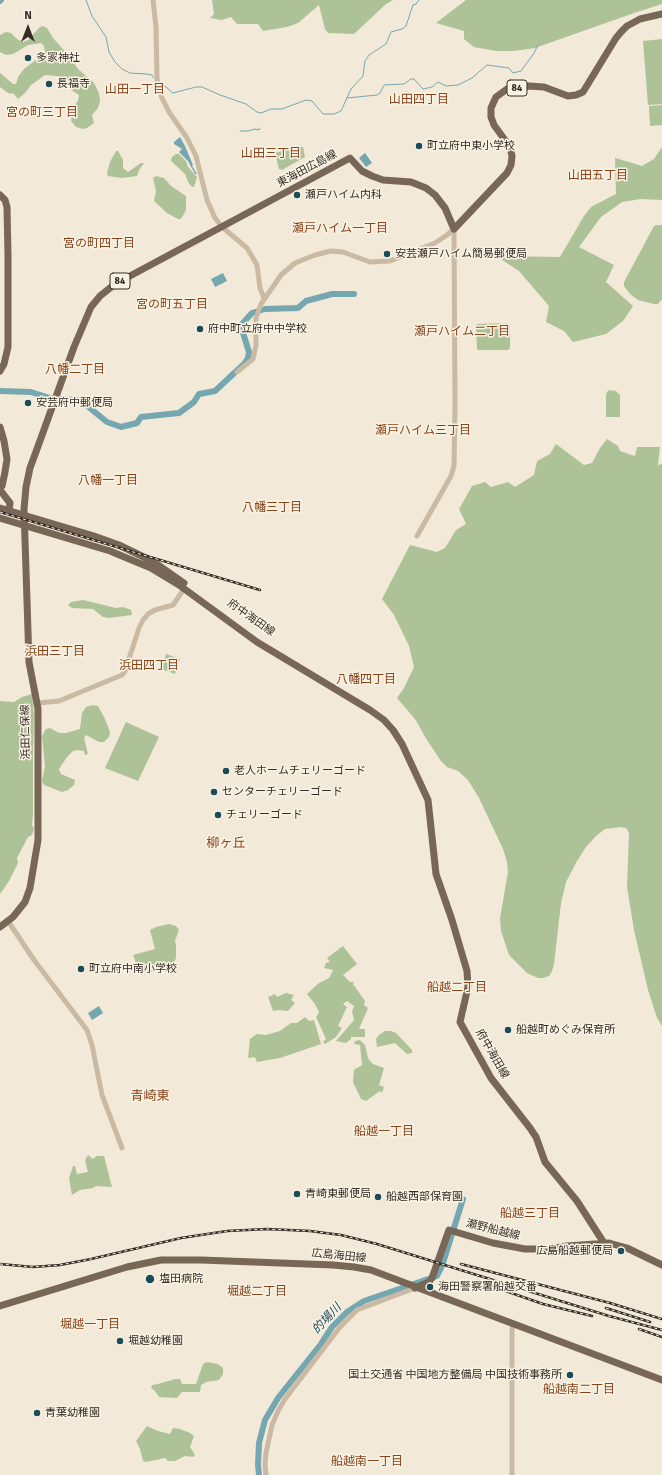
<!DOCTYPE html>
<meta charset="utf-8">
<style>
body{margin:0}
#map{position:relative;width:662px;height:1475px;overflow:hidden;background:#f2e9d8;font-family:Signika,sans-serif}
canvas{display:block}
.north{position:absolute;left:8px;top:8px;width:40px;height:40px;-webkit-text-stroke:3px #faf3e4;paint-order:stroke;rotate:0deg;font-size:11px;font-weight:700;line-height:16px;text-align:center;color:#352d26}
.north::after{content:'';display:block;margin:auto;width:14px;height:18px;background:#352d26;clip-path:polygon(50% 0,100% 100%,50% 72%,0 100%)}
</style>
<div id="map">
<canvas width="662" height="1475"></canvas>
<div class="north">N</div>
</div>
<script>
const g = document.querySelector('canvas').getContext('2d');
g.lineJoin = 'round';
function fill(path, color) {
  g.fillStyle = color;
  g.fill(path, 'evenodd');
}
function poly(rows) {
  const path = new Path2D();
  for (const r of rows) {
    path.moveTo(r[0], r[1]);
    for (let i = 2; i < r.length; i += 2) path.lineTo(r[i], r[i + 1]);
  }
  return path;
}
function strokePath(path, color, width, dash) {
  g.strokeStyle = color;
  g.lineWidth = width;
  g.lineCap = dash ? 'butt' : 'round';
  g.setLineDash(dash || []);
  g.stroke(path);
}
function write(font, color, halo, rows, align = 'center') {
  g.font = font + ' Signika,"Noto Sans JP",sans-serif';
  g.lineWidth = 3;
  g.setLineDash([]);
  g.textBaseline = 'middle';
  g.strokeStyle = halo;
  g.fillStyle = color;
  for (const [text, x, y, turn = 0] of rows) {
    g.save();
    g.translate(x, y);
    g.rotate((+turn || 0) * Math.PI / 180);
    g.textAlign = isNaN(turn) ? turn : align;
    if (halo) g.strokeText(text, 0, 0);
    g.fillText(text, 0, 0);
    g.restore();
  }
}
fill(poly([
 [212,0,393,0,386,4,354,34,328,33,325,29,319,5,298,23,287,27,263,31,258,24,237,24,231,17,222,20,210,18,214,14],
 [466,0,662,0,662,4,634,13,535,48,514,51,496,51,474,47,464,39,464,31,436,23],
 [43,26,47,28,53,38,70,57,78,69,94,83,99,93,100,101,98,108,92,115,94,123,87,128,83,129,76,127,71,121,73,107,78,101,79,95,71,90,64,79,57,76,45,75,31,85,25,93,18,99,14,94,8,93,0,87,0,73,13,84,16,84,18,77,24,69,45,53,44,46,41,43,28,45,13,54,6,55,0,52,0,35,6,32,11,33,17,39,23,42,28,40,40,27],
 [662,39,662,104,648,105,643,41],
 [662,105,662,125,650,126,649,106],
 [299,146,300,147,303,147,305,157,282,170,279,169,275,153],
 [662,147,662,200,641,199,622,202,601,217,579,247,614,265,606,282,633,306,623,321,606,334,573,342,564,331,546,322,549,306,519,271,496,256,560,257,584,216,591,207,616,194,615,158,642,166,654,159],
 [116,151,118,151,123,160,123,168,128,172,141,163,144,163,139,170,137,176,121,178,108,176,107,173,110,162],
 [176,154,179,154,186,161,188,167,197,177,194,187,192,187,188,182,185,174,171,161,172,157],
 [156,176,164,178,171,186,186,196,186,210,181,219,178,219,167,213,154,201,156,191,153,178],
 [657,225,662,225,662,299,658,304,654,304,638,300,630,294,624,286,624,282,654,226],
 [508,323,510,325,510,348,508,350,478,350,477,349,476,325,478,324],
 [609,390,616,391,620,395,620,417,606,417,606,396,607,392],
 [607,439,618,446,620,451,635,456,637,447,660,447,658,465,662,464,662,1026,657,1018,648,990,634,930,627,887,629,833,626,828,621,827,605,829,596,836,586,847,577,861,566,882,561,903,554,964,552,971,549,976,543,978,538,978,527,973,509,955,501,931,500,918,508,872,507,862,503,849,479,798,468,780,458,771,447,767,441,761,427,740,415,719,397,698,404,688,414,667,409,646,394,615,382,599,410,545,437,552,445,548,456,530,466,524,459,509,472,486,485,482,491,487,508,482,515,487,534,475,537,461,550,454,556,444,584,465,592,463,600,448],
 [83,600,116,608,123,607,131,610,132,615,109,618,103,617,93,609,72,608,68,605,71,602],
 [166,654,180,659,175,674,161,669],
 [32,694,34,716,33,754,33,813,32,825,34,829,32,835,28,837,17,858,18,863,9,881,0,894,0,701,14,702,22,697],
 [93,705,98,706,105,719,110,732,109,737,104,742,99,742,86,735,84,738,88,754,85,755,84,751,78,750,73,751,67,757,59,769,61,774,75,780,74,785,68,790,62,792,44,785,42,781,45,766,42,736,46,729,50,728,59,733,66,733,80,729,82,713,86,707],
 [126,722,159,737,138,781,105,768],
 [169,924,176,926,179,930,175,941,176,945,176,958,174,963,154,972,149,972,145,967,136,963,133,955,155,949,150,930,156,927],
 [343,946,357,964,343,975,350,982,354,982,353,984,365,1001,364,1005,368,1008,359,1029,365,1029,365,1037,351,1037,351,1039,346,1043,336,1041,354,1020,352,1011,354,1006,347,1001,343,1004,347,1007,338,1026,342,1028,336,1037,325,1044,323,1042,326,1039,316,1017,319,1012,315,1004,307,994,319,983,329,978,333,970,324,968,326,963,330,962,327,958],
 [286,993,294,995,291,1000,295,1003,288,1011,279,1010,273,1011,268,997,275,994,277,997],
 [305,1017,309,1021,314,1020,321,1044,280,1058,257,1062,255,1057,248,1058,250,1039,257,1034,266,1035,280,1031,291,1023,297,1023],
 [385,1031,391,1031,396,1033,412,1050,412,1053,407,1054,395,1043,377,1047,376,1039,379,1035],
 [360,1040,365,1045,368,1058,370,1061,373,1064,384,1068,379,1085,384,1087,382,1093,380,1091,366,1101,361,1099,353,1082,354,1070,362,1065,360,1045,354,1044,355,1041],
 [88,1155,93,1159,97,1156,104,1156,112,1187,96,1186,93,1188,80,1190,72,1195,69,1178,73,1166,75,1166,77,1174,88,1172,85,1160],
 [207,1362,218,1364,223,1368,223,1374,219,1380,206,1382,201,1385,200,1392,182,1392,177,1398,159,1397,155,1391,151,1388,152,1385,158,1384,175,1379,180,1379,182,1384,196,1384,203,1364],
 [147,1426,158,1431,170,1434,173,1428,180,1429,190,1433,194,1436,190,1447,195,1455,193,1457,185,1456,175,1461,168,1461,165,1458,146,1462,143,1461,140,1449,136,1441]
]), '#aec297');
fill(poly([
 [180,137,185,146,193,165,192,166,197,174,195,174,188,161,179,152,182,149,174,144,174,142],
 [365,153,372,163,366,167,359,158],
 [223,273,227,281,215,287,211,279],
 [99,1006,103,1013,92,1020,88,1013]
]), '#75a7b1');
strokePath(poly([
 [86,0,92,16,106,37,109,52,115,62,122,69,130,73,146,74,152,75,154,78],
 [160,82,173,93,196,87,202,87,220,95,246,104,257,112,261,113,271,109,282,109,306,100,312,101,323,114,334,114,341,111,351,89,363,76,365,61,369,55,386,44,391,32,402,29,406,26,413,5,416,4,419,0],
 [347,98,377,95,380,93,384,85,404,84,411,79,414,79,423,89,432,87,438,82,446,86,458,85,472,78,487,65,509,68,513,73,521,71,534,53,538,45],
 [240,131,248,131,255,129,259,130,260,128]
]), '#75a7b1', 1);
strokePath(poly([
 [0,1,1,0],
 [0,391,31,392,53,399,80,400,107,422,121,427,137,423,141,417,179,413,194,402,199,394,215,391,245,363,248,358,249,352,243,333,242,324,252,313,265,309,298,308,306,301,332,294,354,294],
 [259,1475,258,1465,259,1443,265,1420,278,1398,321,1344,332,1327,347,1312,364,1301,437,1276,442,1266,463,1199]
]), '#75a7b1', 6);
strokePath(poly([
 [153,0,156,27,157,79,162,98,169,112,187,138,196,156,207,200,215,218,222,227,247,248,253,258,257,265,260,288,264,298],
 [237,372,253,359,256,345,256,318,261,304,281,275,295,263,315,255,331,251,343,252,370,262,390,261,435,243,447,235,454,229],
 [417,536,451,476,454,466,455,406,454,229],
 [38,703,59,701,122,675,125,671,139,628,143,620,148,614,155,610,173,605,184,589],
 [8,921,34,960,87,1030,92,1045,102,1095,122,1148],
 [266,1475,265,1464,266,1453,272,1425,278,1411,285,1399,340,1327,357,1310,415,1288],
 [512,1475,512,1331,513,1324]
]), '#cbbaa3', 5);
strokePath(poly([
 [0,195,5,200,7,207,8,256,8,347,4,364,0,371],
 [454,229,507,173,511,165,512,156,510,147,494,125,491,117,491,108,496,97,507,89,529,86,544,87,568,96,576,95,583,92,616,38,621,32,627,26,640,19,662,14],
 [0,427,4,441,7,459,5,472,2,486,0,488],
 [0,490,10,503,9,511],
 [0,508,94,536,119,545,154,562,184,583],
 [0,518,110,551,151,568,179,585,257,642,370,710,384,720,393,730,402,744,428,800,436,874,452,920,467,971,468,987,460,1022,491,1078,530,1128,536,1137,545,1162,577,1201,604,1243],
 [0,927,13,917,25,902,30,888,38,840,38,709,29,662,24,509,26,487,30,468,37,449,74,347,91,307,100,296,115,284,350,158,362,171,372,176,383,180,411,182,426,188,435,195,445,208,454,229],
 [415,1288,429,1282,432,1278,449,1230,493,1243,525,1249,550,1249,567,1246,609,1243,627,1248,662,1265],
 [0,1306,127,1267,161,1260,201,1260,333,1265,354,1267,371,1270,662,1380]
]), '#786656', 7);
const rail = poly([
 [0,512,260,590],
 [0,1264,33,1267,60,1265,91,1259,181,1238,227,1231,267,1229,310,1231,341,1235,377,1244,609,1316,662,1330],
 [461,1264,610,1303,662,1319],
 [477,1281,543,1304,592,1316],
 [606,1308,650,1322],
 [639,1329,662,1337]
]);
strokePath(rail, '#352d26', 2.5);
strokePath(rail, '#faf3e4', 1, [3]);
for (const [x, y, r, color] of [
 [28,58,4,"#194c59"],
 [49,84,4,"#194c59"],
 [419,146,4,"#194c59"],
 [297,195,4,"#194c59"],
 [387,254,4,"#194c59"],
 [200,329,4,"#194c59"],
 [28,403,4,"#194c59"],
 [226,771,4,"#194c59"],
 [214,792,4,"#194c59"],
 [218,815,4,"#194c59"],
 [81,969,4,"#194c59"],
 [508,1030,4,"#194c59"],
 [297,1194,4,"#194c59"],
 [378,1197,4,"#194c59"],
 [621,1251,4,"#194c59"],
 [150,1279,5,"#194c59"],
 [430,1287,4,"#194c59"],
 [120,1341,4,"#194c59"],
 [570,1375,4,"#194c59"],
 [37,1413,4,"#194c59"]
]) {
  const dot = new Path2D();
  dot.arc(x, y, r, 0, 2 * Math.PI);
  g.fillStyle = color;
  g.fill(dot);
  strokePath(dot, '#faf3e4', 1.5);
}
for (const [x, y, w] of [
 [517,88,20],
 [120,281,20]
]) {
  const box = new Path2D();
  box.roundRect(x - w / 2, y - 8, w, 16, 3);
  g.fillStyle = '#faf3e4';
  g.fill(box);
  strokePath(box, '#352d26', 1);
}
write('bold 10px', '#352d26', null, [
 ["84",517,88],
 ["84",120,281]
]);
write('11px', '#352d26', '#faf3e4', [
 ["多家神社",36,58],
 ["長福寺",57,84],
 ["町立府中東小学校",427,146],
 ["瀬戸ハイム内科",305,195],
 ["安芸瀬戸ハイム簡易郵便局",395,254],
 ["府中町立府中中学校",208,329],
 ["安芸府中郵便局",36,403],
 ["老人ホームチェリーゴード",234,771],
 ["センターチェリーゴード",222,792],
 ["チェリーゴード",226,815],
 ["町立府中南小学校",89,969],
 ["船越町めぐみ保育所",516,1030],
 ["青崎東郵便局",305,1194],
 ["船越西部保育園",386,1197],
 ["広島船越郵便局",613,1251,"right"],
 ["塩田病院",159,1279],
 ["海田警察署船越交番",438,1287],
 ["堀越幼稚園",128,1341],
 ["国土交通省 中国地方整備局 中国技術事務所",562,1375,"right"],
 ["青葉幼稚園",45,1413]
], 'left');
write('11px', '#352d26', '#faf3e4', [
 ["東海田広島線",307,169,-28],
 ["府中海田線",251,618,35],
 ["浜田仁保線",26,732,-91],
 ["府中海田線",492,1054,60],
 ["瀬野船越線",493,1230,14],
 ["広島海田線",339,1256,6]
]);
write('12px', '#88431b', '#faf3e4', [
 ["山田一丁目",135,90],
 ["山田四丁目",419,100],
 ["宮の町三丁目",42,113],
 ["山田三丁目",271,154],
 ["山田五丁目",598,176],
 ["瀬戸ハイム一丁目",340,229],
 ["宮の町四丁目",99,244],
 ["宮の町五丁目",172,305],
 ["瀬戸ハイム二丁目",462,332],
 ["八幡二丁目",75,370],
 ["瀬戸ハイム三丁目",423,431],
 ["八幡一丁目",108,481],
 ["八幡三丁目",272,508],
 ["浜田三丁目",55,652],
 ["浜田四丁目",149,666],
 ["八幡四丁目",366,680],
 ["船越二丁目",457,988],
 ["船越一丁目",384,1132],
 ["船越三丁目",530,1214],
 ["堀越二丁目",257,1292],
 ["堀越一丁目",90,1325],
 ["船越南二丁目",579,1390],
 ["船越南一丁目",367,1462]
]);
write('italic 12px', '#194c59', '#faf3e4', [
 ["的場川",327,1319,-47]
]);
write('13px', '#88431b', '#faf3e4', [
 ["柳ヶ丘",226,844],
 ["青崎東",150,1097]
]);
</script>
